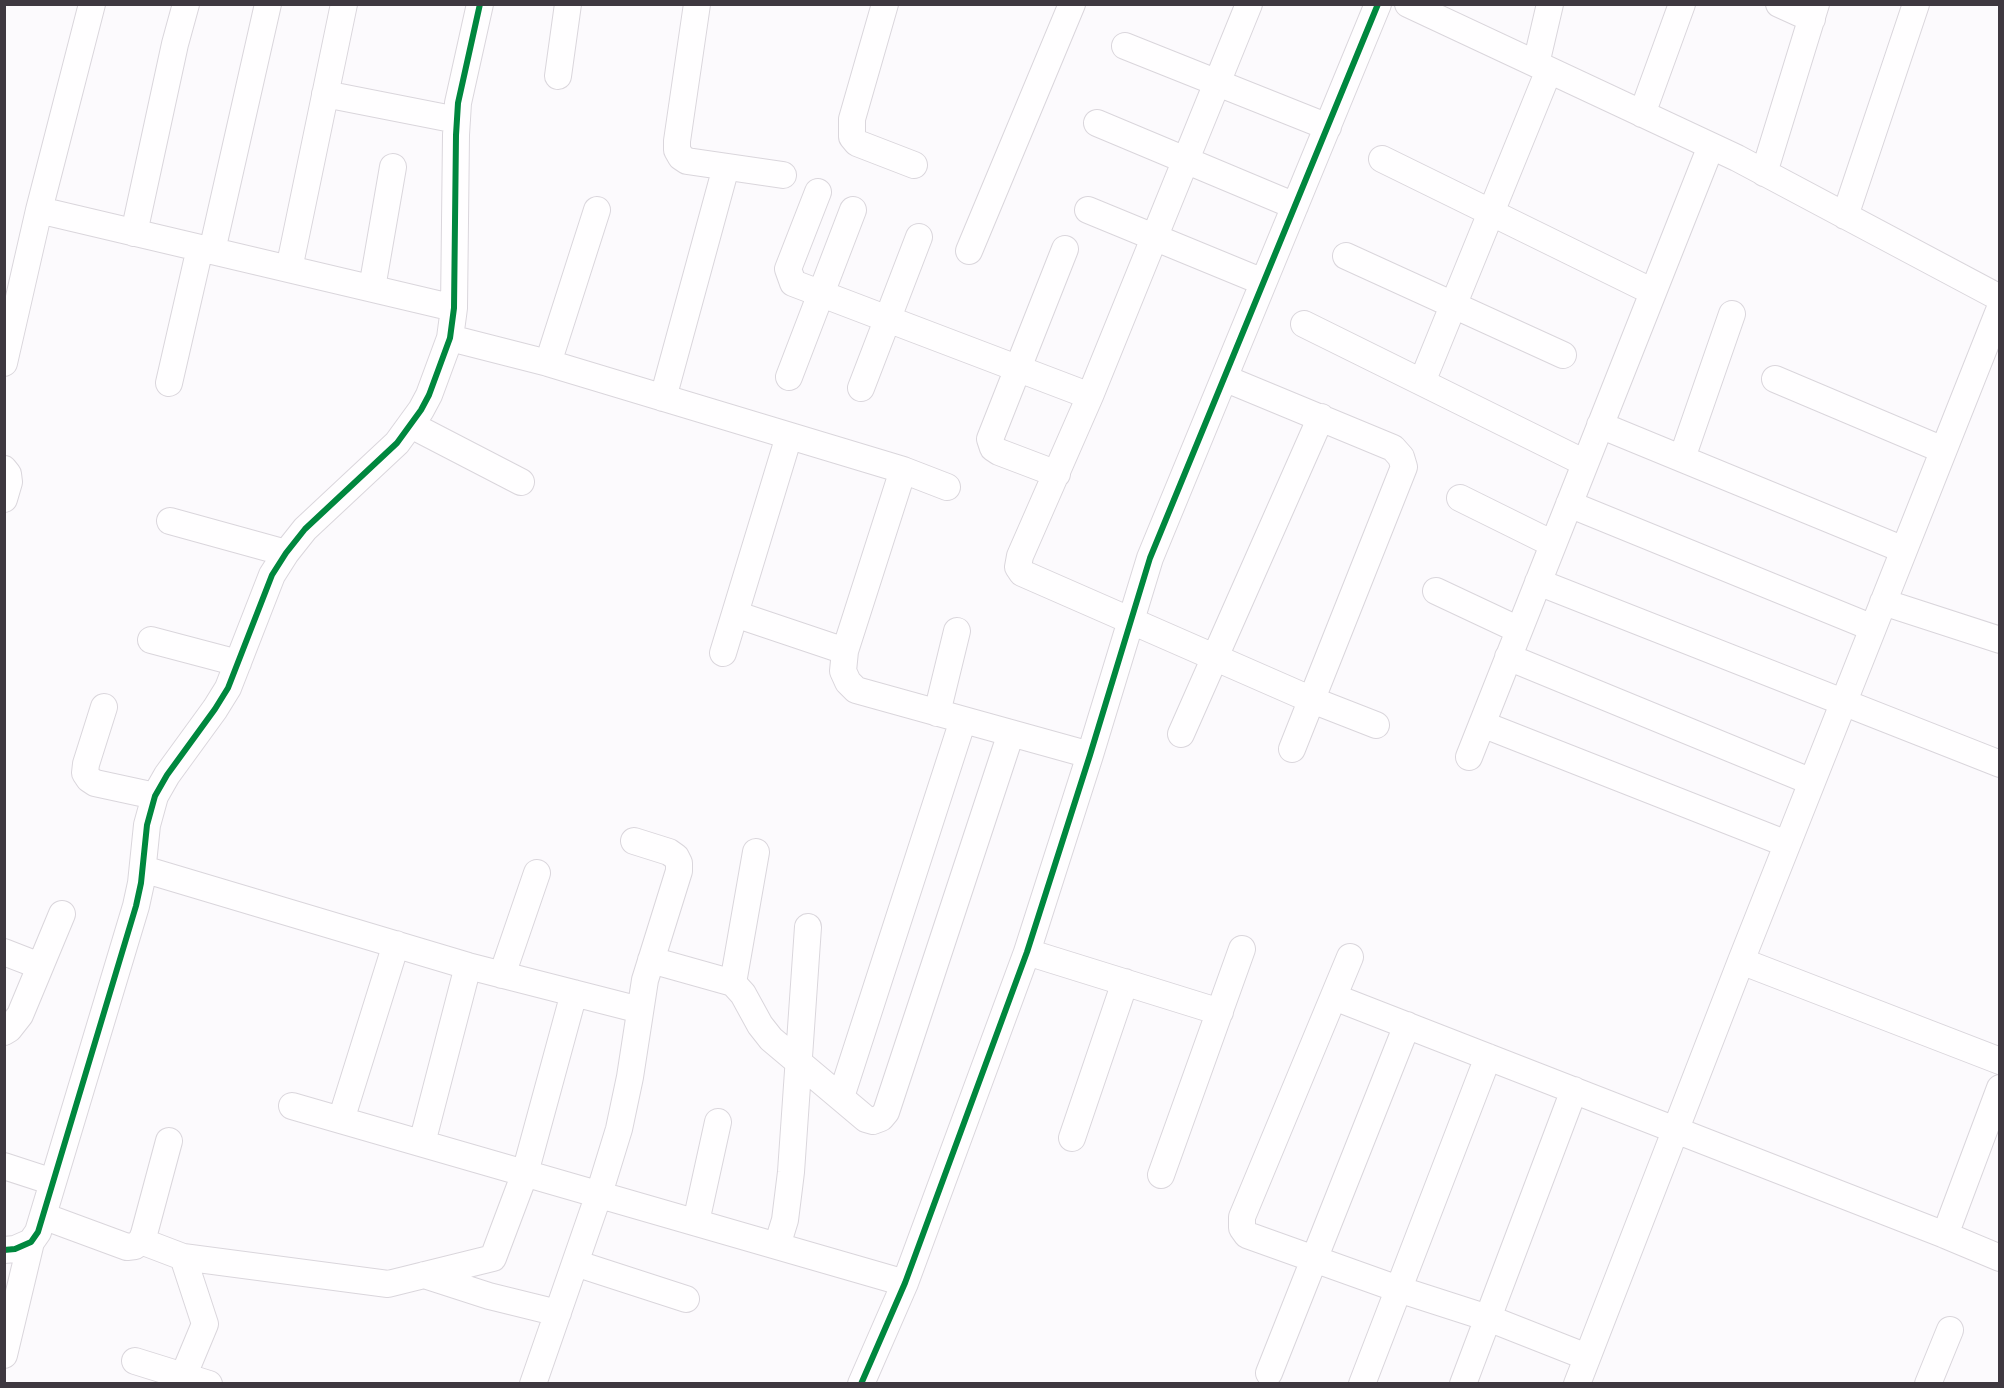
<!DOCTYPE html>
<style>
body{margin:0}
#map{position:relative;width:2004px;height:1388px;overflow:hidden;background:#fcfafd;font-family:"Public Sans",sans-serif}
canvas{display:block}
.frame{position:absolute;inset:0;border:6px solid #3e3840;pointer-events:none}
</style>
<div id="map">
<canvas width="2004" height="1388"></canvas>
<div class="frame"></div>
</div>
<script>
const g = document.querySelector('canvas').getContext('2d');
g.lineJoin = 'round';
function poly(rows) {
  const path = new Path2D();
  for (const r of rows) {
    path.moveTo(r[0], r[1]);
    for (let i = 2; i < r.length; i += 2) path.lineTo(r[i], r[i + 1]);
  }
  return path;
}
function strokePath(path, color, width, dash) {
  g.strokeStyle = color;
  g.lineWidth = width;
  g.lineCap = dash ? 'butt' : 'round';
  g.setLineDash(dash || []);
  g.stroke(path);
}
const minor = poly([
 [697,4,677,141,677,150,681,157,687,161,783,175],
 [885,4,852,119,852,137,857,143,914,165],
 [1408,4,1737,158,2000,298],
 [1779,4,1812,19],
 [1125,46,1328,127],
 [1536,64,1550,4],
 [558,76,568,4],
 [325,94,457,120],
 [1642,114,1682,4],
 [1097,123,1295,206],
 [1382,159,1653,292],
 [1764,173,1816,4],
 [818,192,788,269,793,283,1090,396,1249,4],
 [39,210,454,308],
 [1088,210,1263,282],
 [1845,216,1916,4],
 [134,233,175,44,186,4],
 [212,251,268,4],
 [969,251,1072,4],
 [1346,256,1563,355],
 [289,269,344,4],
 [372,288,393,167],
 [1304,324,1585,463],
 [450,338,548,363,903,470,845,651,843,671,848,682,856,690,1090,755],
 [4,363,39,210,92,4],
 [548,363,597,210],
 [789,377,853,210],
 [1224,378,1393,448,1401,457,1404,467,1292,749],
 [1775,379,1943,450],
 [1422,382,1549,70],
 [169,383,200,248],
 [861,388,919,237],
 [1090,396,1020,556,1018,567,1022,573,1312,700,1376,725],
 [663,398,726,167],
 [411,425,521,482],
 [1600,425,1904,550],
 [1682,458,1732,314],
 [4,469,8,474,9,482,4,499],
 [903,470,947,487],
 [1057,474,999,452,993,448,990,439,1065,249],
 [1460,498,1553,544],
 [1569,504,1873,628],
 [170,521,286,553],
 [1538,582,2000,764],
 [1436,591,1519,630],
 [1883,602,2000,640],
 [735,614,845,651],
 [151,640,238,663],
 [723,653,789,436],
 [1508,657,1812,782],
 [104,707,86,764,85,773,89,779,95,783,155,796],
 [937,713,957,631],
 [1482,724,1787,844],
 [1181,734,1321,417],
 [1469,757,1711,146],
 [143,869,468,966,640,1010],
 [4,952,40,966],
 [1027,952,1220,1012],
 [1350,957,1242,1217,1242,1228,1247,1235,1398,1289,1488,1318,1587,1357],
 [651,960,733,983,743,994,760,1025,771,1039,866,1119,873,1121,881,1118,886,1112,1011,733],
 [1741,961,2000,1061],
 [502,975,537,873],
 [733,983,756,852],
 [1334,997,1945,1235,2000,1258],
 [4,1032,9,1029,20,1015,62,914],
 [841,1097,963,720],
 [292,1106,905,1283],
 [341,1120,396,944],
 [1072,1138,1125,982],
 [422,1143,468,966],
 [4,1166,53,1182],
 [1161,1175,1242,949],
 [43,1216,127,1247,135,1246,141,1241,144,1234,169,1141],
 [696,1222,718,1122],
 [1945,1235,2000,1088],
 [141,1241,183,1257,205,1324,180,1384],
 [777,1246,785,1220,791,1172,808,927],
 [4,1250,15,1249,31,1242,38,1232,136,906,141,883,147,825,155,796,167,775,215,709,228,688,272,575,286,553,305,529,397,443,421,410,429,395,450,338,454,308,456,135,458,103,480,4],
 [183,1257,388,1284,493,1258,525,1173,574,993],
 [575,1263,686,1299],
 [424,1275,489,1296,558,1313],
 [4,1355,31,1242],
 [135,1361,209,1384],
 [1269,1373,1407,1025],
 [533,1384,599,1194,619,1129,630,1077,645,980,679,871,679,863,676,857,669,852,634,841],
 [861,1384,905,1283,1027,952,1090,755,1150,558,1378,4],
 [1362,1384,1488,1057],
 [1463,1384,1574,1090],
 [1577,1384,1741,961,2000,308],
 [1928,1384,1950,1330]
]);
strokePath(minor, '#dad6dc', 28);
strokePath(minor, '#fffeff', 26);
strokePath(poly([
 [4,1250,15,1249,31,1242,38,1232,136,906,141,883,147,825,155,796,167,775,215,709,228,688,272,575,286,553,305,529,397,443,421,410,429,395,450,338,454,308,456,135,458,103,480,4],
 [861,1384,905,1283,1027,952,1090,755,1150,558,1378,4]
]), '#00873e', 6);
</script>
